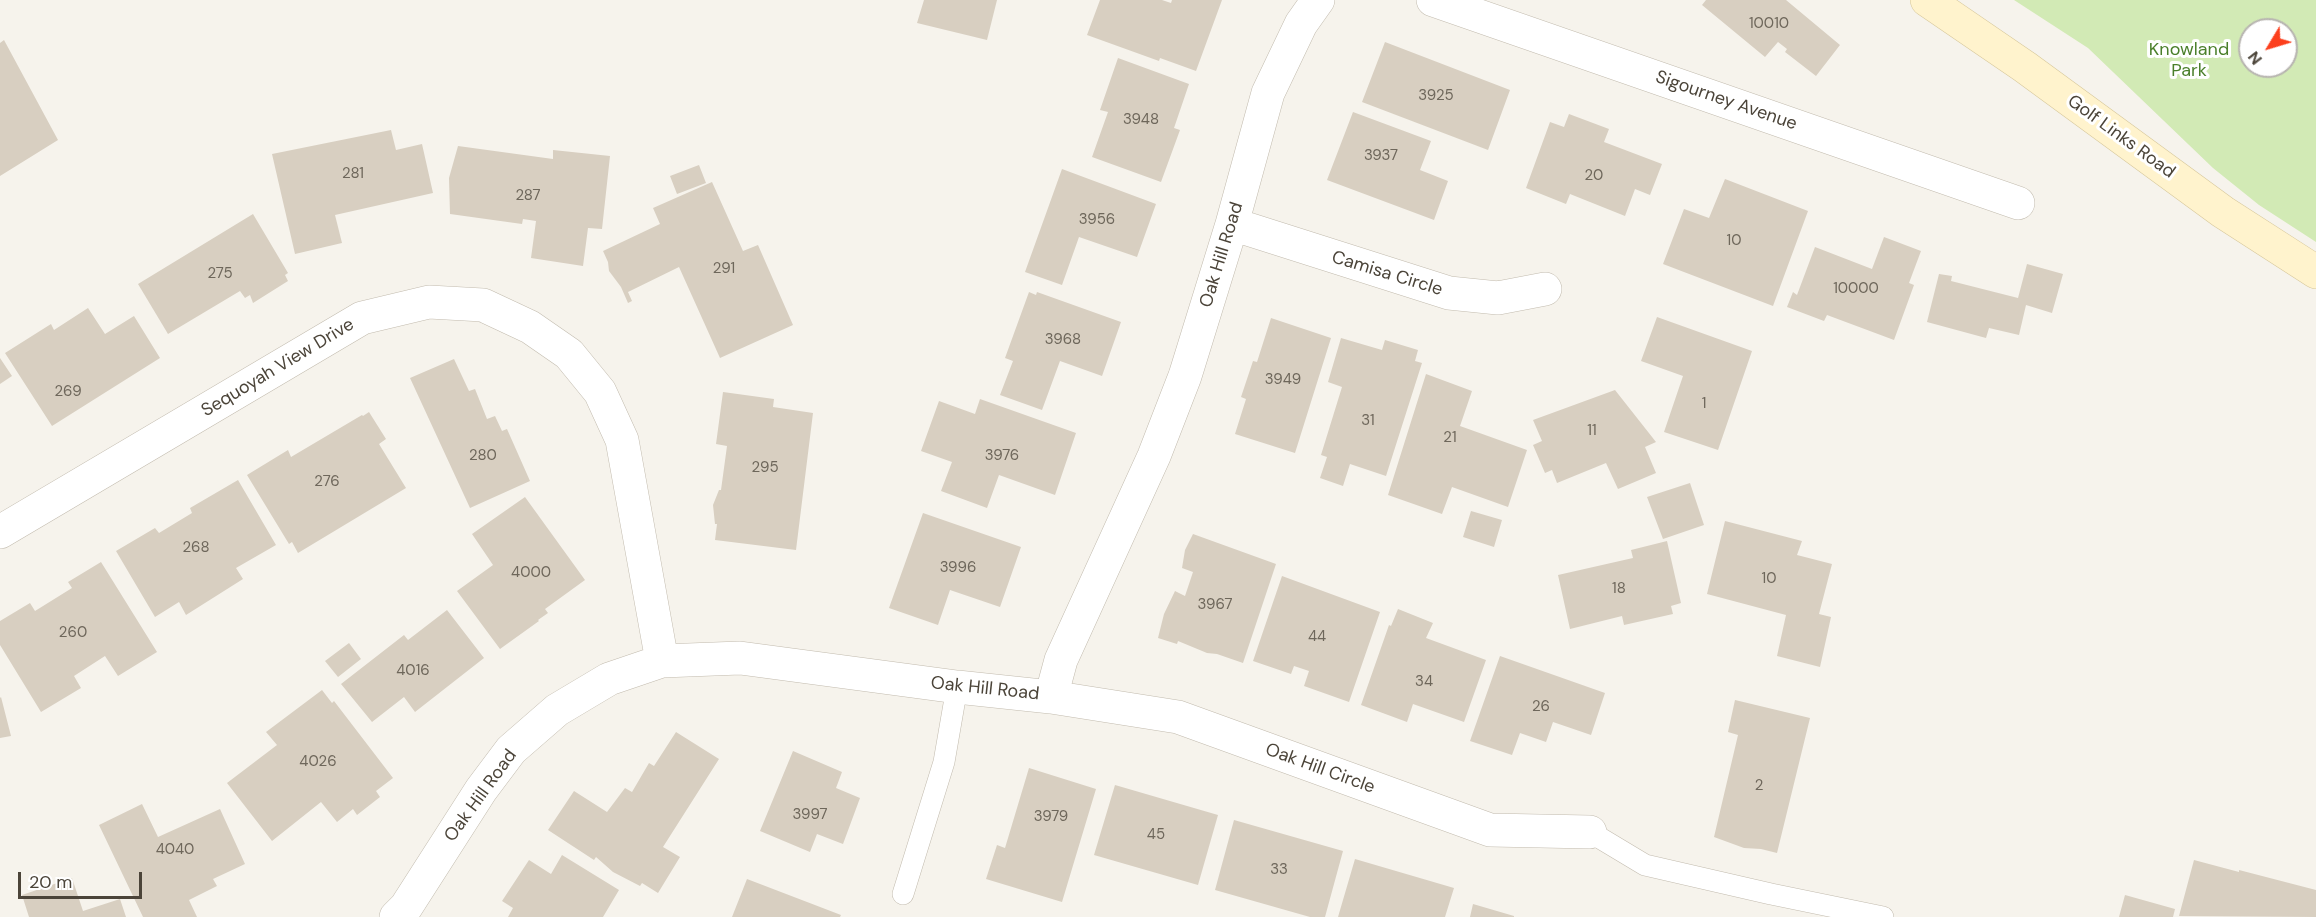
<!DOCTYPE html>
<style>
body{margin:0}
#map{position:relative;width:2316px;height:917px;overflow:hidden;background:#f6f3ec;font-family:"DM Sans",sans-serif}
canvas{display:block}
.north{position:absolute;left:2238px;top:18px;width:60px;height:60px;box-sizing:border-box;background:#fff;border:2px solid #b7b4b0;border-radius:50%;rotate:232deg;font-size:16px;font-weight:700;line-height:24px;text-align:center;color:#4b4439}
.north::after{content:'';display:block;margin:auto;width:21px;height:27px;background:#fc3f1d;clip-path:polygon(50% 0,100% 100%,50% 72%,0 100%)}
.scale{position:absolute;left:18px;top:872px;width:124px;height:27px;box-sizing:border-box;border:3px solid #4b4439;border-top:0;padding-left:8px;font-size:18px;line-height:21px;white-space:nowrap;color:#4b4439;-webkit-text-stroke:4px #fff;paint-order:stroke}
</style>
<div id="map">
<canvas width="2316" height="917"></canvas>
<div class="north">N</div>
<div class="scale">20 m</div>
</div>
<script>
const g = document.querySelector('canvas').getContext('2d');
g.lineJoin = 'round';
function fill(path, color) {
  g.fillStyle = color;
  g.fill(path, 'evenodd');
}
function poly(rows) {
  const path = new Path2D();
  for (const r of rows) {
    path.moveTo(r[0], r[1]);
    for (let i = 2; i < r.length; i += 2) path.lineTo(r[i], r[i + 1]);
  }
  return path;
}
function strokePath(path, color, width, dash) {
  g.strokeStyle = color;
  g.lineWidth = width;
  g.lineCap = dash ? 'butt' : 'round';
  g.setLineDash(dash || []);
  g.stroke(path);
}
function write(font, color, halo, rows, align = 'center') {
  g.font = font + ' "DM Sans",sans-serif';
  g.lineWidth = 6;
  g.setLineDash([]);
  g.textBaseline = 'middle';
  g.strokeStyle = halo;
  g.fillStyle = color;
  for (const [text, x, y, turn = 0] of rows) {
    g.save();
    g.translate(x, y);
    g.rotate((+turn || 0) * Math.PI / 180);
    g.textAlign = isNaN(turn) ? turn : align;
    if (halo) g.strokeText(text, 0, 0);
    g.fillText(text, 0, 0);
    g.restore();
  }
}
fill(poly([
 [2014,0,2316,0,2316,242,2259,205,2213,168,2088,48],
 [2250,30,2286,30,2286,66,2250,66]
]), '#d2eab5');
fill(poly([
 [924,0,997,0,987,40,917,23],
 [1100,0,1162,0,1171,3,1172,0,1222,0,1196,71,1160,58,1159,61,1087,35],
 [1706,0,1786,0,1840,45,1816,76,1785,52,1787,49,1778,42,1765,57,1702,5],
 [4,40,58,140,0,176,0,43],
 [1385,42,1510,90,1488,150,1362,102],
 [1118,58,1189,84,1174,128,1180,130,1161,182,1092,157,1108,112,1100,110],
 [1353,112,1431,141,1420,170,1448,181,1434,220,1327,180],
 [1569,114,1609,129,1604,142,1662,164,1650,195,1635,189,1625,216,1570,194,1566,204,1526,188,1550,122,1564,127],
 [391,130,396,150,422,144,433,193,335,215,342,243,295,254,272,154],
 [458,146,553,159,553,150,610,156,602,229,588,228,583,266,531,258,536,221,523,219,522,224,450,214,449,178],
 [699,165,706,183,677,194,670,176],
 [1062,169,1156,204,1137,257,1079,237,1062,285,1025,272],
 [1725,179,1808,211,1773,306,1663,264,1684,209,1709,218],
 [712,182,743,251,758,245,793,325,720,358,679,267,628,292,632,301,628,303,621,287,609,271,608,262,603,251,660,224,653,208],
 [253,214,288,273,285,275,288,281,253,303,250,295,245,298,240,291,168,334,138,284],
 [1884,237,1921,251,1909,283,1914,285,1894,340,1827,315,1824,321,1787,307,1793,292,1797,295,1815,247,1872,269],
 [2027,264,2063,274,2052,313,2026,305,2019,335,1989,328,1986,338,1927,322,1939,274,1952,276,1951,281,2018,298],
 [1029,292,1036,295,1037,292,1121,322,1102,376,1060,361,1042,410,1000,395,1013,361,1005,358],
 [88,308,105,334,134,316,160,358,52,426,5,353,51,324,54,330],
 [1657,317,1752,351,1718,450,1664,432,1683,376,1641,361],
 [1271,318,1331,338,1295,453,1235,434,1246,399,1241,397,1253,361,1257,362],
 [1341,338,1382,350,1385,340,1418,350,1415,361,1422,363,1386,476,1350,464,1343,486,1320,478,1327,457,1321,455,1342,387,1328,382],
 [0,358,12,376,0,384],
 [454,359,469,391,475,389,487,419,495,416,502,431,507,429,530,481,470,508,410,378],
 [1426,374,1472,391,1460,426,1527,450,1508,507,1452,487,1442,514,1388,495],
 [1615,390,1656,442,1645,447,1656,473,1618,489,1606,463,1557,483,1552,470,1545,473,1533,445,1542,441,1533,420],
 [723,392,774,399,773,407,813,413,796,550,715,540,717,524,715,524,713,505,719,490,721,490,727,446,716,444],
 [980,399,1076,433,1055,495,999,475,987,508,941,491,952,462,921,451,939,401,975,414],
 [369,412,386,439,379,444,406,488,298,553,292,542,289,544,247,475,288,450,291,457,362,415,363,416],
 [238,480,276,545,236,568,243,579,186,615,179,602,155,617,116,551,155,528,159,533,192,513,190,508],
 [1690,483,1704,525,1663,539,1647,497],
 [525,497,585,580,545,609,548,613,538,620,539,621,500,649,457,591,493,565,472,534],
 [1471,511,1502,520,1494,547,1463,537],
 [923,513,1021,547,1000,607,950,590,938,625,889,608],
 [1725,521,1802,541,1797,555,1832,564,1819,614,1831,617,1820,667,1777,656,1786,615,1707,594],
 [1193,534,1276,564,1243,663,1217,654,1207,653,1178,641,1177,644,1158,638,1164,614,1175,591,1185,596,1193,572,1182,568,1185,550],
 [1667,541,1681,603,1671,606,1673,614,1624,625,1622,616,1570,629,1558,575,1633,558,1631,550],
 [101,562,157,652,118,676,105,656,74,676,81,688,41,712,0,645,0,621,30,603,35,611,72,588,68,582],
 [1282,576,1380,612,1349,702,1304,686,1309,671,1294,666,1291,674,1253,661],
 [1398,609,1433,623,1426,638,1486,660,1464,722,1413,704,1407,722,1361,705,1389,625,1391,626],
 [447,610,484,658,415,712,404,697,372,722,341,684,404,635,408,640],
 [349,643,361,659,338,677,325,661],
 [1500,656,1605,693,1591,735,1553,722,1546,742,1520,733,1512,755,1470,741],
 [322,690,332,703,334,701,393,778,376,791,380,797,357,815,353,809,337,822,321,802,272,841,227,783,277,745,266,732],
 [1,697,11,736,0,738,0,698],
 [1735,700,1810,718,1777,853,1761,849,1744,848,1714,837,1738,735,1728,732],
 [676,732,719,759,663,847,680,857,658,893,642,883,640,886,613,872,596,857,594,860,548,830,574,791,607,812,625,788,632,792,649,763,654,766],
 [793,751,842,772,836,788,860,798,843,844,817,834,810,852,760,831],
 [1029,768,1096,789,1062,902,986,879,997,845,1005,848],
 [1115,785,1218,815,1198,885,1094,855],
 [142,804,158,837,220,809,245,864,213,879,217,886,189,900,197,917,143,917,99,825],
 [1234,820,1343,851,1325,917,1310,917,1215,890],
 [562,855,619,890,603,917,508,917,513,908,502,901,529,860,551,874],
 [1355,859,1454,888,1445,917,1338,917],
 [2194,860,2239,872,2239,870,2316,890,2316,917,2179,916],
 [72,878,83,911,120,899,126,917,29,917,22,895],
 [747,879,841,915,840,917,732,917],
 [2125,895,2175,909,2173,917,2119,917],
 [1473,904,1514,916,1514,917,1470,917]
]), '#d8cfc1');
const lane = poly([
 [1590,832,1645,865,1771,894,1883,917],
 [903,894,944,762,957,687]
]);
const street = poly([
 [1433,0,2018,203],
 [1232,224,1449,293,1498,298,1545,289],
 [0,532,362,318,429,302,483,305,530,327,569,354,600,392,622,440,662,661],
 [1051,697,1178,717,1490,830,1590,832],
 [396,917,406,907,481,790,511,750,557,710,609,679,662,661,740,658,957,687,1051,697,1061,660,1154,456,1185,376,1232,224,1268,93,1301,24,1318,0]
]);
const secondary = poly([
 [1927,0,2025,67,2223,212,2316,272]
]);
strokePath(lane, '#c2bbae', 22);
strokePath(street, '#c2bbae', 34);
strokePath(secondary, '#d6c79b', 34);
strokePath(lane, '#fff', 21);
strokePath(street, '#fff', 33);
strokePath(secondary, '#fff3cd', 33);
write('15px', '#6e675b', null, [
 ["10010",1769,24],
 ["3925",1436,96],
 ["3948",1141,120],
 ["3937",1381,156],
 ["281",353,174],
 ["20",1594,176],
 ["287",528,196],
 ["3956",1097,220],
 ["10",1734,241],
 ["291",724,269],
 ["275",220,274],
 ["10000",1856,289],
 ["3968",1063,340],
 ["3949",1283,380],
 ["269",68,392],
 ["1",1704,404],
 ["31",1368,421],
 ["11",1592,431],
 ["21",1450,438],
 ["280",483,456],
 ["3976",1002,456],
 ["295",765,468],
 ["276",327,482],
 ["268",196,548],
 ["3996",958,568],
 ["4000",531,573],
 ["10",1769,579],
 ["18",1619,589],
 ["3967",1215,605],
 ["260",73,633],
 ["44",1317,637],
 ["4016",413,671],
 ["34",1424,682],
 ["26",1541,707],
 ["4026",318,762],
 ["2",1759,786],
 ["3997",810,815],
 ["3979",1051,817],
 ["45",1156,835],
 ["4040",175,850],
 ["33",1279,870]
]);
write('18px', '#4a7f2a', '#fff', [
 ["Knowland",2189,50],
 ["Park",2189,71]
]);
write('18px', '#4b4439', '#fff', [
 ["Sigourney Avenue",1726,101,19],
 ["Golf Links Road",2121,137,36],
 ["Oak Hill Road",1222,255,-73],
 ["Camisa Circle",1387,274,17],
 ["Sequoyah View Drive",278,368,-31],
 ["Oak Hill Road",985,689,6],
 ["Oak Hill Circle",1320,769,20],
 ["Oak Hill Road",481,796,-54]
]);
</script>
